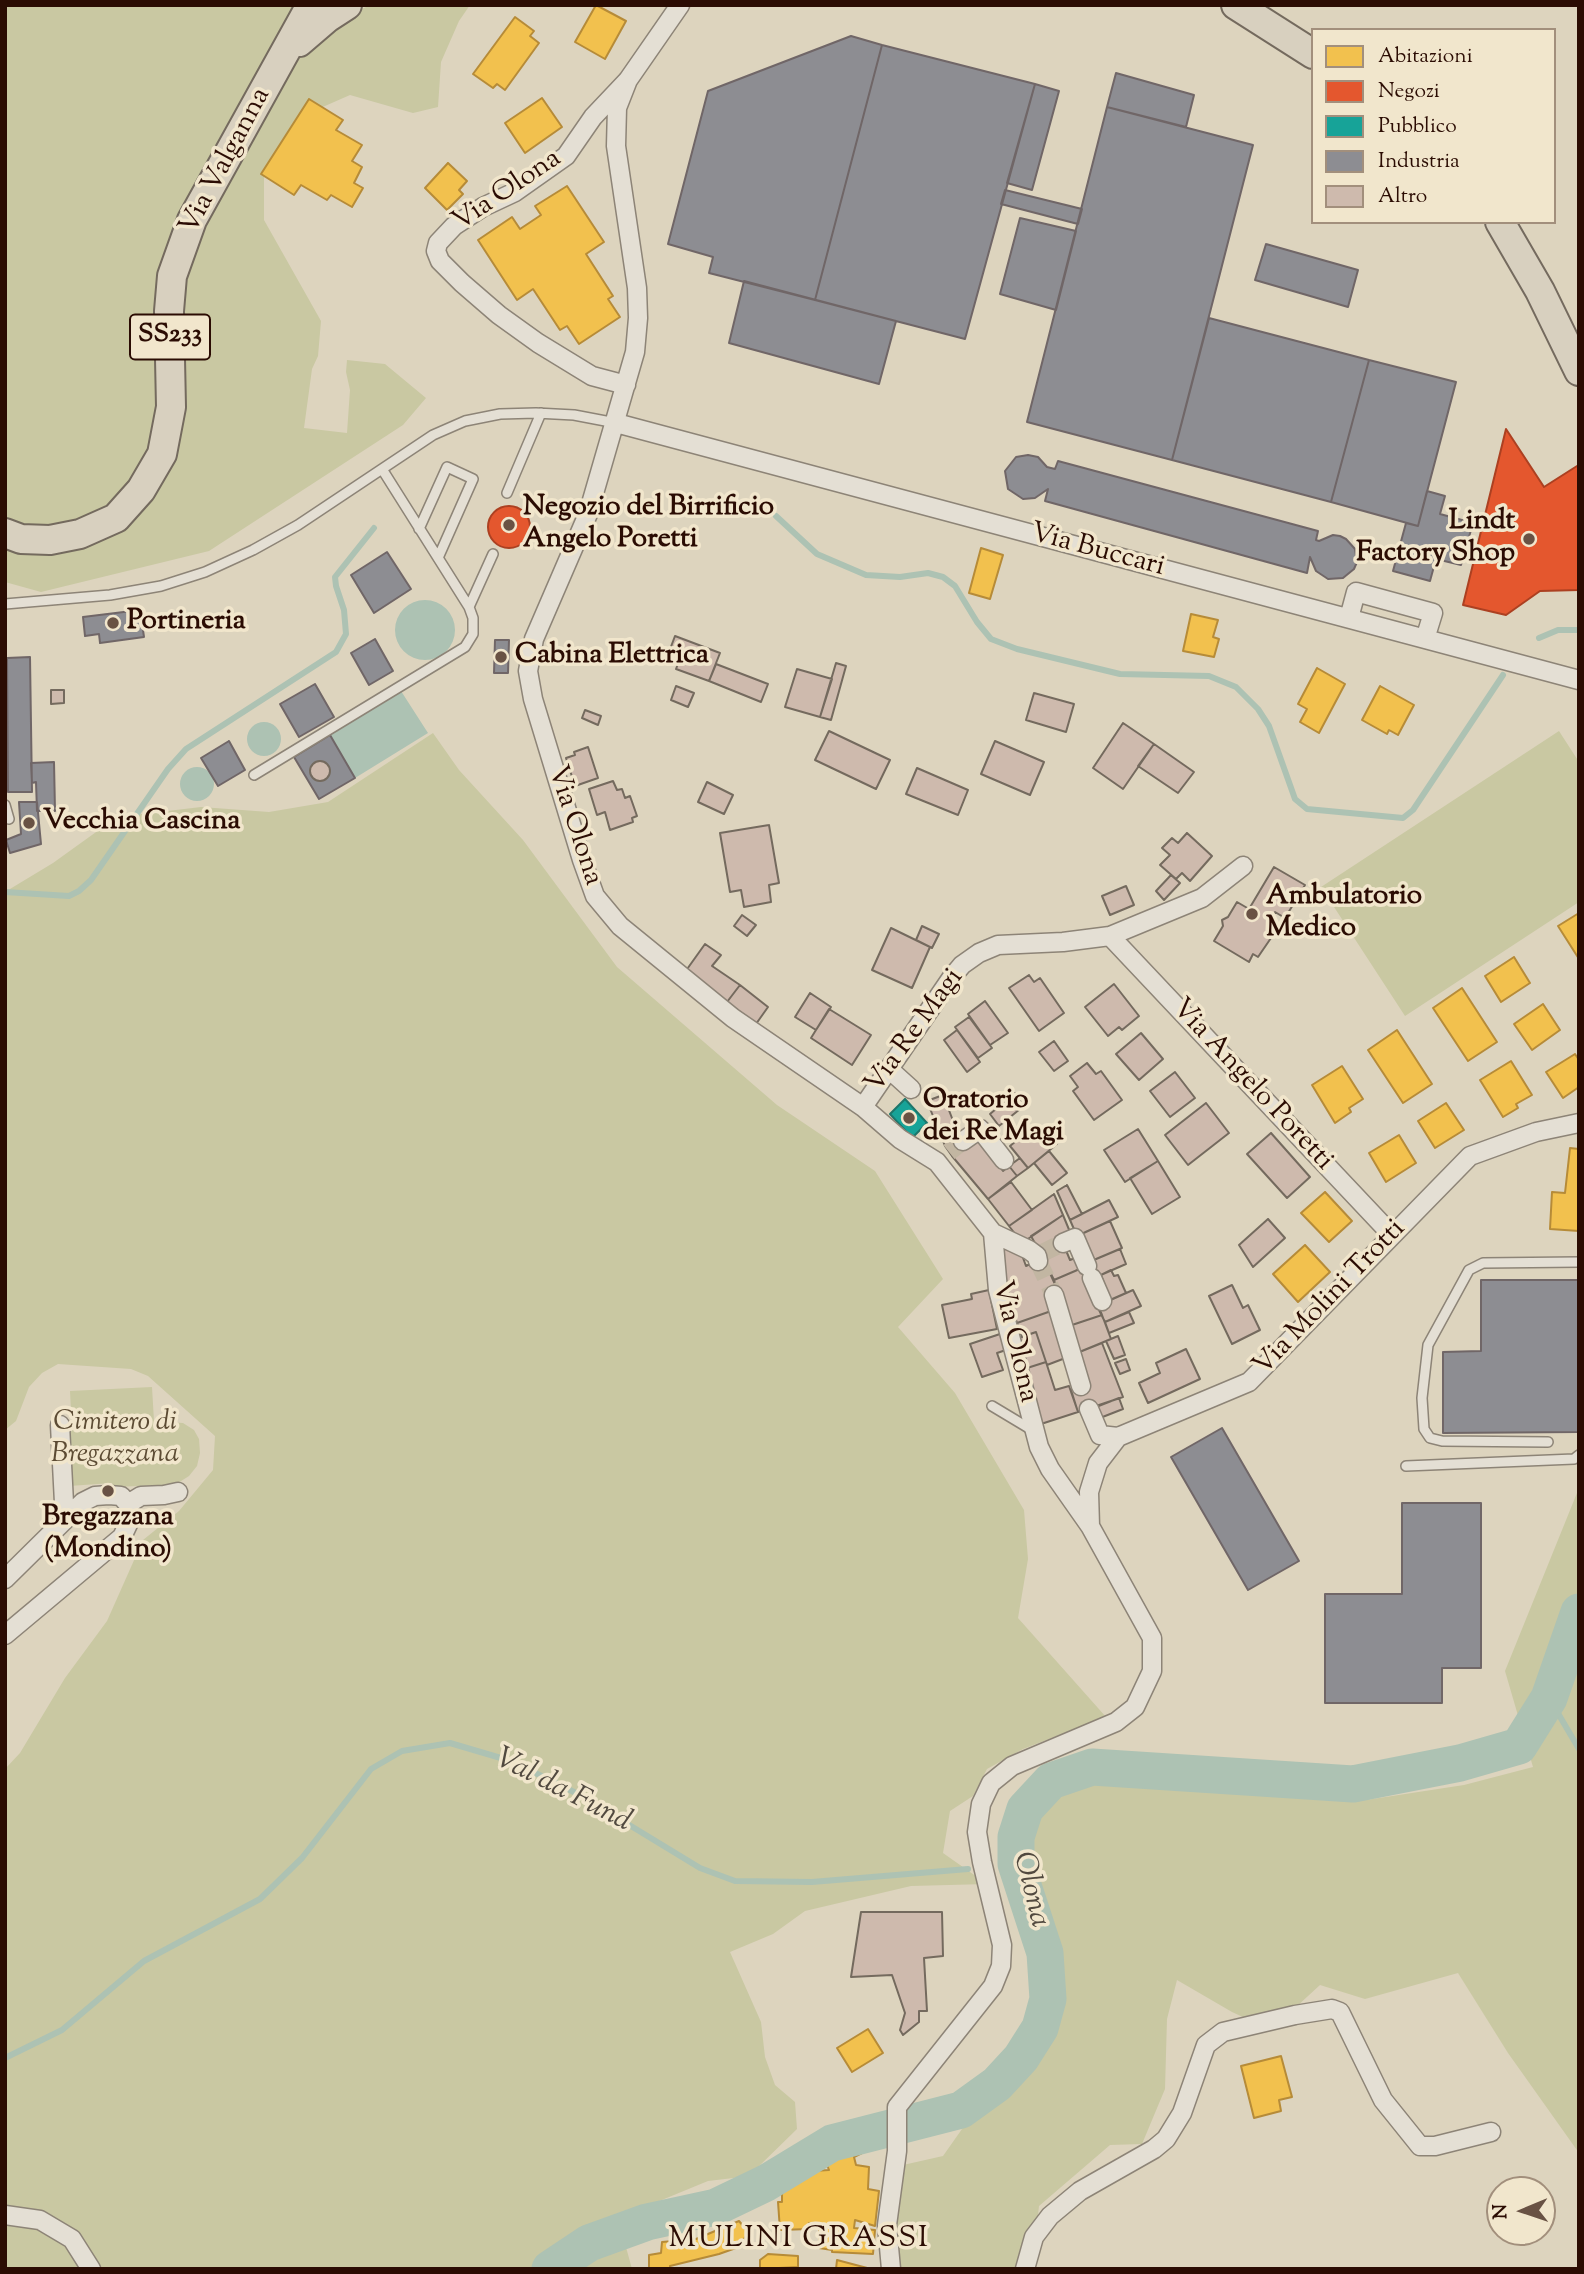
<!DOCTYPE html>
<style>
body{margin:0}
#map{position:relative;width:1584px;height:2274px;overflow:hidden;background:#ddd4be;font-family:"Sorts Mill Goudy",serif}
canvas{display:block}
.frame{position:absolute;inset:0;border:7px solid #2b0c03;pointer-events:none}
.legend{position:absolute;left:1311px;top:28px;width:245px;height:196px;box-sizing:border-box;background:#f1e6cc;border:2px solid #a28f7c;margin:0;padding:9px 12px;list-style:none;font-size:21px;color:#2b0c03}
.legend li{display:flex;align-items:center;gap:14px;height:35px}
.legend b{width:35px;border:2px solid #a28f7c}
.north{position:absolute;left:1486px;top:2176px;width:70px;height:70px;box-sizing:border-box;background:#f1e6cc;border:2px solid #a28f7c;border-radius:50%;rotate:268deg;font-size:19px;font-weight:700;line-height:28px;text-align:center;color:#2b0c03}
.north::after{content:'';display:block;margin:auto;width:24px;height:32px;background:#695244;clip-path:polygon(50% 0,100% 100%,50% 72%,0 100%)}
</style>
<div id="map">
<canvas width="1584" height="2274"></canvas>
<div class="frame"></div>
<ul class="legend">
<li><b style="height:19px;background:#f2c14e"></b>Abitazioni</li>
<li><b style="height:19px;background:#e4572e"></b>Negozi</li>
<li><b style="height:19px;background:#17a398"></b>Pubblico</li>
<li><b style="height:19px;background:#8d8d92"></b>Industria</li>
<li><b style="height:19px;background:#cebaad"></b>Altro</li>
</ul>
<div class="north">N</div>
</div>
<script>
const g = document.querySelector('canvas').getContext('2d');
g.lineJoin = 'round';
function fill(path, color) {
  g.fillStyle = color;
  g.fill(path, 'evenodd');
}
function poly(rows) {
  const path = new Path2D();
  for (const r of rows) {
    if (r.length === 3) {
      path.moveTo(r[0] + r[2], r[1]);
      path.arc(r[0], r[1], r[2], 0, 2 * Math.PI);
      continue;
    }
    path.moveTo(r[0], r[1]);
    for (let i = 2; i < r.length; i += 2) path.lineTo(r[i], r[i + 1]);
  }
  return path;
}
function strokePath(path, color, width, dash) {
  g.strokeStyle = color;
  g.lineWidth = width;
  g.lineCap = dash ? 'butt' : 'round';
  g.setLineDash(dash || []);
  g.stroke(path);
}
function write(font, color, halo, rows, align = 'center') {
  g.font = font + ' "Sorts Mill Goudy",serif';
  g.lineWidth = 7;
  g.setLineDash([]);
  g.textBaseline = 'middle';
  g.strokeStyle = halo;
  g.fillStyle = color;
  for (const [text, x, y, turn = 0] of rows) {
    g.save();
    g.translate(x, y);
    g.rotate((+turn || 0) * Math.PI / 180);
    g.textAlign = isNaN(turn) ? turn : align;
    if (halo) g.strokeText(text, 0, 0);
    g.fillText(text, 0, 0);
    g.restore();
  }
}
fill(poly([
 [5,5,337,5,348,16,370,5,470,5,459,21,441,62,438,107,413,113,350,95,300,117,264,178,264,220,321,321,318,356,312,369,304,428,347,433,350,390,346,372,347,360,385,364,426,398,403,425,209,551,41,592,5,582],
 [1559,731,1579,762,1579,902,1405,1016,1321,887],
 [433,733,459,770,523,840,617,967,777,1105,875,1171,943,1279,898,1327,955,1393,1024,1510,1028,1559,1018,1618,1106,1717,1023,1749,987,1769,973,1796,950,1811,943,1853,987,1884,911,1886,805,1911,773,1934,730,1952,761,2022,765,2057,775,2085,795,2102,797,2129,754,2171,742,2177,708,2181,618,2218,632,2269,5,2269,5,1769,20,1753,65,1678,107,1621,143,1540,179,1511,213,1470,215,1436,148,1376,131,1369,58,1364,42,1373,29,1387,16,1421,5,1430,5,892,53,863,117,817,201,807,269,812,328,802],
 [152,1387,154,1421,183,1423,194,1430,199,1439,200,1453,197,1466,189,1476,178,1483,164,1485,113,1487,112,1483,69,1486,66,1432,72,1431,70,1391],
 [1579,1488,1579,2153,1508,2053,1458,1973,1365,1999,1320,1985,1271,2030,1232,2012,1177,1980,1167,2019,1165,2089,1142,2144,1110,2145,1039,2206,1032,2269,901,2269,895,2225,903,2165,943,2156,974,2112,1005,2091,1032,2063,1051,2032,1059,1999,1055,1941,1031,1863,1029,1836,1038,1812,1059,1790,1094,1778,1366,1800,1464,1785,1533,1767,1505,1671]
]), '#c9c8a2');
fill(poly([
 [425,630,30],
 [401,691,428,733,355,778,330,735],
 [264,739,17],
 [197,784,17]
]), '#adc2b3');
const homes = poly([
 [596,5,626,21,605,59,575,42,596,5],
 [515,17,534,31,530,36,539,43,505,90,497,84,493,88,473,74,515,17],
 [542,98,562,127,525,153,505,123,542,98],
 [309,99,343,120,336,130,362,145,352,161,362,167,354,183,363,188,352,207,331,195,327,200,301,185,294,195,261,174,309,99],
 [448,163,467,181,459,190,463,194,447,210,425,188,448,163],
 [567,186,604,242,586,254,613,296,608,299,620,317,579,344,567,326,560,330,533,289,517,300,478,240,512,217,520,229,541,215,535,206,567,186],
 [981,548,1003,555,990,599,969,593,981,548],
 [1191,614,1218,620,1213,637,1219,639,1214,657,1183,651,1191,614],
 [1317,668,1345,684,1319,733,1300,722,1307,709,1298,704,1317,668],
 [1380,686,1414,705,1398,735,1389,730,1387,734,1362,720,1380,686],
 [1579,913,1579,959,1558,926,1579,913],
 [1514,957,1530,983,1501,1002,1485,976,1514,957],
 [1462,988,1497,1042,1468,1061,1433,1008,1462,988],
 [1543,1004,1560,1030,1532,1050,1514,1024,1543,1004],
 [1397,1030,1432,1084,1403,1103,1368,1050,1397,1030],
 [1575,1054,1579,1060,1579,1087,1563,1098,1546,1072,1575,1054],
 [1511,1061,1532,1095,1516,1104,1518,1108,1503,1117,1480,1080,1511,1061],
 [1342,1066,1363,1099,1349,1108,1351,1112,1335,1123,1312,1085,1342,1066],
 [1446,1103,1464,1130,1435,1148,1418,1121,1446,1103],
 [1399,1135,1416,1163,1386,1182,1369,1153,1399,1135],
 [1570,1148,1579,1149,1579,1231,1550,1229,1552,1192,1565,1193,1570,1148],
 [1325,1192,1352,1221,1329,1242,1301,1213,1325,1192],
 [1305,1245,1330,1272,1298,1302,1273,1274,1305,1245],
 [868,2029,883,2053,852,2072,837,2048,868,2029],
 [1281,2056,1292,2097,1279,2100,1281,2111,1254,2118,1241,2066,1281,2056],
 [859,2144,864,2152,854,2157,856,2165,869,2167,868,2189,879,2191,875,2226,855,2220,854,2228,875,2230,873,2254,832,2252,832,2250,819,2248,819,2227,809,2223,809,2229,780,2230,778,2202,782,2202,782,2194,787,2186,794,2179,813,2171,829,2170,825,2160,859,2144],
 [739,2221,749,2233,736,2248,719,2254,670,2266,670,2269,649,2269,649,2255,661,2253,662,2242,696,2239,739,2221],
 [768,2254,798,2256,798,2267,760,2269,760,2260,768,2254],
 [837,2260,871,2269,836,2269,837,2260]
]);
fill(homes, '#f2c14e');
strokePath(homes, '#b68b38', 2);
const shops = poly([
 [1506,429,1544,487,1577,466,1579,468,1579,590,1540,591,1506,615,1463,605,1506,429],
 [509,527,21]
]);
fill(shops, '#e4572e');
strokePath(shops, '#ac4021', 2);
const public = poly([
 [905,1099,927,1123,912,1138,890,1114,905,1099]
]);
fill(public, '#17a398');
strokePath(public, '#1d766b', 2);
const industry = poly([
 [851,36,882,45,815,300,709,273,713,257,668,244,708,91,851,36],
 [882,45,1035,84,965,339,815,300,882,45],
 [1116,73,1194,95,1186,127,1107,107,1116,73],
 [1035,84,1059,91,1032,190,1007,183,1035,84],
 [1107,107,1253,145,1172,460,1027,422,1107,107],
 [1005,190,1082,209,1078,224,1001,204,1005,190],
 [1020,218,1076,231,1056,310,1000,294,1020,218],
 [1266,244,1358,270,1348,307,1255,280,1266,244],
 [744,281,896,321,879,384,729,343,744,281],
 [1209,318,1369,360,1331,502,1172,460,1209,318],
 [1369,360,1456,382,1418,526,1331,502,1369,360],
 [1028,455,1038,457,1047,467,1055,469,1058,461,1318,531,1316,540,1319,541,1333,535,1340,536,1346,539,1355,549,1357,562,1354,569,1343,578,1328,579,1316,571,1310,557,1307,573,1045,501,1048,489,1035,498,1023,499,1008,489,1005,471,1016,457,1028,455],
 [1427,491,1445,496,1440,514,1473,523,1461,565,1436,559,1430,581,1393,571,1406,523,1418,526,1427,491],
 [387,552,411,589,374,613,351,575,387,552],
 [140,610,144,637,100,643,99,634,85,636,83,617,140,610],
 [375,639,393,671,369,685,351,653,375,639],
 [495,640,509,640,508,673,494,673,495,640],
 [30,657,32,792,8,792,7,658,30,657],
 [315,684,334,717,299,737,280,704,315,684],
 [330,735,355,778,319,799,294,757,330,735],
 [229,741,245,770,218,786,201,758,229,741],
 [54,762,55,811,37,811,36,782,32,783,31,763,54,762],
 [19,802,37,802,41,844,10,853,6,840,21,834,19,802],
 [1481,1280,1579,1280,1579,1432,1443,1433,1443,1352,1481,1351,1481,1280],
 [1222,1428,1299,1561,1248,1590,1171,1457,1222,1428],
 [1402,1503,1481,1503,1481,1668,1442,1668,1442,1703,1325,1703,1325,1594,1402,1594,1402,1503]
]);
fill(industry, '#8d8d92');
strokePath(industry, '#706667', 2);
strokePath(poly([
 [776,516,817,554,866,575,900,577,928,573,943,577,955,586,977,622,991,639,1017,649,1120,674,1209,676,1236,687,1258,709,1269,726,1295,799,1307,809,1403,818,1413,810,1503,675],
 [1539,638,1558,630,1579,630],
 [5,892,69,896,79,891,91,880,168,769,186,749,336,652,346,634,344,610,336,586,335,577,374,528],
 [1549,1698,1579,1749],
 [1001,1865,1016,1864],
 [5,2058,62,2030,144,1961,260,1899,302,1858,371,1769,402,1751,450,1743,511,1761,580,1795,700,1868,735,1881,812,1882,968,1869]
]), '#adc2b3', 6);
strokePath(poly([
 [550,2269,589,2243,647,2222,716,2207,766,2183,832,2143,961,2110,997,2084,1021,2058,1040,2028,1048,1999,1045,1953,1016,1864,1016,1837,1025,1809,1051,1781,1092,1767,1353,1784,1460,1763,1519,1746,1549,1698,1579,1612]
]), '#adc2b3', 37);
const building = poly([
 [675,636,720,653,709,681,676,669,681,656,669,652,675,636],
 [836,663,846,666,831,720,820,717,836,663],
 [716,664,768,684,761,702,709,681,716,664],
 [797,669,832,679,820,717,785,707,797,669],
 [676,686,694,693,688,707,671,700,676,686],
 [51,690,64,690,64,703,51,704,51,690],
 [1034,693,1074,704,1066,732,1026,720,1034,693],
 [585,710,601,716,598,725,582,718,585,710],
 [1123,723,1154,744,1123,789,1093,768,1123,723],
 [829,731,890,760,876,789,815,760,829,731],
 [995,741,1044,762,1030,795,981,774,995,741],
 [1154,744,1194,772,1178,793,1138,766,1154,744],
 [588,747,598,778,575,786,566,758,575,755,574,752,588,747],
 [320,771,10],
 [917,768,968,790,958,815,906,794,917,768],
 [613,781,617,790,622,789,625,798,630,796,637,816,632,818,633,822,610,830,605,812,597,815,589,789,613,781],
 [707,782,733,795,724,814,698,802,707,782],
 [769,825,779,883,769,885,771,902,744,907,741,890,730,892,720,833,769,825],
 [1187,833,1212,856,1190,881,1182,873,1176,879,1160,865,1170,855,1162,848,1172,838,1178,843,1187,833],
 [1274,867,1305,885,1285,918,1275,912,1271,918,1267,916,1266,918,1273,922,1266,934,1271,938,1258,957,1253,954,1249,962,1214,941,1223,926,1222,920,1228,917,1237,902,1249,909,1274,867],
 [1171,875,1180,883,1164,900,1156,891,1171,875],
 [1126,886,1134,905,1110,915,1102,896,1126,886],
 [742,915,756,925,747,936,734,926,742,915],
 [922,926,939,934,932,948,916,940,922,926],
 [891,928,930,947,912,988,872,970,891,928],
 [705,944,721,955,712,966,740,985,727,1002,685,972,705,944],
 [1029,975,1034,982,1040,978,1064,1013,1039,1031,1009,988,1029,975],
 [1114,984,1139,1016,1122,1030,1119,1027,1108,1036,1085,1007,1114,984],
 [740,985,768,1007,756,1024,727,1002,740,985],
 [810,993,831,1007,816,1030,795,1017,810,993],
 [985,1001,1008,1033,990,1045,968,1014,985,1001],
 [829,1009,871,1035,852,1065,811,1038,829,1009],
 [969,1017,992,1048,978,1058,955,1027,969,1017],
 [957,1030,980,1062,967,1072,944,1040,957,1030],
 [1141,1033,1163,1059,1139,1080,1116,1054,1141,1033],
 [1054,1041,1068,1061,1054,1071,1039,1052,1054,1041],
 [1087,1063,1096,1074,1101,1071,1122,1100,1094,1120,1073,1091,1078,1087,1070,1076,1087,1063],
 [1175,1072,1195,1098,1170,1117,1150,1091,1175,1072],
 [1015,1093,1025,1105,999,1126,990,1114,1015,1093],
 [943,1095,959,1136,966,1145,952,1156,945,1146,927,1101,943,1095],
 [1206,1103,1229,1133,1188,1165,1165,1135,1206,1103],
 [1032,1128,1036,1134,1043,1128,1057,1144,1028,1168,1010,1146,1032,1128],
 [1138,1129,1158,1161,1125,1182,1104,1150,1138,1129],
 [1271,1133,1310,1177,1287,1198,1247,1154,1271,1133],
 [977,1136,1003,1171,1009,1166,1017,1176,988,1199,952,1156,977,1136],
 [1049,1151,1067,1173,1052,1185,1034,1163,1049,1151],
 [1020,1158,1028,1168,1017,1176,1009,1166,1020,1158],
 [1158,1161,1180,1197,1152,1214,1130,1178,1158,1161],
 [1011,1182,1032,1210,1009,1226,988,1199,1011,1182],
 [1067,1185,1082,1214,1070,1220,1057,1191,1067,1185],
 [1054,1194,1063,1215,1022,1243,1009,1226,1054,1194],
 [1109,1200,1118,1217,1077,1236,1070,1220,1109,1200],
 [1063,1215,1070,1232,1065,1248,1043,1258,1031,1236,1063,1215],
 [1268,1219,1285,1238,1253,1267,1239,1245,1268,1219],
 [1110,1221,1122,1248,1089,1262,1077,1236,1110,1221],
 [1001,1247,1019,1247,1026,1266,1043,1258,1059,1293,1054,1310,1017,1323,1006,1289,1001,1247],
 [1065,1248,1070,1260,1078,1257,1082,1268,1054,1280,1043,1258,1065,1248],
 [1120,1249,1126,1264,1087,1281,1082,1268,1089,1262,1120,1249],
 [1082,1268,1102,1315,1069,1326,1054,1280,1082,1268],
 [1111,1270,1114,1276,1118,1275,1126,1293,1110,1300,1101,1275,1111,1270],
 [1232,1285,1243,1308,1248,1305,1260,1330,1232,1344,1209,1296,1232,1285],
 [989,1290,997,1329,949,1338,942,1305,972,1299,971,1294,989,1290],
 [1133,1290,1141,1306,1105,1322,1097,1306,1133,1290],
 [1054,1310,1068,1357,1047,1365,1036,1332,1022,1337,1017,1323,1054,1310],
 [1129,1312,1134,1323,1109,1333,1105,1322,1129,1312],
 [1102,1315,1111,1339,1077,1353,1069,1326,1102,1315],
 [1036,1332,1046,1362,1024,1369,1015,1339,1036,1332],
 [1000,1334,1006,1350,997,1353,1003,1370,982,1377,970,1344,1000,1334],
 [1118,1336,1125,1355,1114,1359,1106,1341,1118,1336],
 [1102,1343,1123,1397,1078,1412,1071,1390,1089,1383,1077,1353,1102,1343],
 [1186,1349,1200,1379,1148,1403,1139,1383,1160,1373,1156,1363,1186,1349],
 [1126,1359,1130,1370,1120,1374,1115,1363,1126,1359],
 [1046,1362,1055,1390,1069,1386,1078,1412,1041,1424,1024,1369,1046,1362],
 [1119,1398,1123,1409,1100,1418,1096,1407,1119,1398],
 [861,1912,942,1912,943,1956,924,1958,927,2011,919,2011,919,2022,903,2035,900,2030,905,2013,892,1975,851,1977,861,1912]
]);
fill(building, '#cebaad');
strokePath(building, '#746a5e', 2);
strokePath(poly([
 [949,1152,963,1141],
 [1040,1254,1063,1243],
 [1038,1261,1054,1295]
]), '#c2b6a2', 18, [18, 9]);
const lane = poly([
 [507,493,541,413],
 [419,529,447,467,473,479,438,558],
 [5,604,110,595,161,586,205,572,253,550,298,525,433,435,465,421,500,414,536,413,574,415,616,423],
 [469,607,493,554],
 [254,775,465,647,473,634,473,618,469,607,382,469],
 [5,805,9,819],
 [992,1406,1032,1430],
 [1548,1442,1442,1441,1430,1438,1424,1429,1422,1398,1428,1345,1469,1270,1483,1263,1579,1262],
 [1406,1466,1574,1459,1579,1455]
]);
const street = poly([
 [628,80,617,108,616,146,637,288,638,318,635,352,588,514,534,639,528,671,533,699,582,860,595,896,620,926,733,1018,863,1107,900,1139,937,1162,993,1233,998,1290,1039,1447,1050,1469,1090,1526,1152,1638,1152,1671,1135,1707,1116,1722,1012,1766,991,1783,981,1804,977,1832,982,1862,1002,1945,1001,1966,993,1986,897,2107,897,2151,887,2225,891,2269],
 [626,385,592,376,538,343,499,315,462,283,440,261,436,251,438,243,454,226,483,207,515,192,566,156,593,117,628,80,680,5],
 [616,423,1579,680],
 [1349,618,1356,592,1433,613,1425,639],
 [1110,936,1392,1235],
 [890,1070,911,1089],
 [863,1107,952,977,962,965,979,953,998,945,1063,942,1110,936,1202,898,1243,866],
 [963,1141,980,1129,1004,1160],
 [993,1233,1029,1250,1037,1256,1038,1261],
 [1063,1243,1075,1238,1087,1266],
 [1092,1278,1102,1301],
 [1054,1295,1081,1386],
 [1089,1409,1100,1435,1118,1437],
 [60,1425,64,1503,72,1512],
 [128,1504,141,1496,164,1495,178,1492],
 [1090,1526,1089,1492,1098,1463,1118,1437,1249,1382,1470,1156,1536,1132,1579,1123],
 [5,1579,83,1502,95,1496,109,1495,121,1496,128,1504,130,1520,122,1537,5,1635],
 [5,2215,40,2220,72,2239,91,2269],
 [1025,2269,1034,2237,1050,2216,1080,2191,1154,2149,1166,2139,1182,2113,1206,2045,1223,2032,1295,2015,1332,2009,1340,2012,1383,2100,1420,2146,1435,2146,1491,2132]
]);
const primary = poly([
 [1236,5,1313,54],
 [299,42,327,18,347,5],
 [1500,222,1540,291,1579,371],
 [5,533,21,539,50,540,80,534,116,518,141,490,162,454,171,407,169,311,172,276,192,220,311,5]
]);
strokePath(lane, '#8d8477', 12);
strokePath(street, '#8d8477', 21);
strokePath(primary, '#746a5e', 32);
strokePath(lane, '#e4dfd4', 9);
strokePath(street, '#e4dfd4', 18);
strokePath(primary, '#d8d0bf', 28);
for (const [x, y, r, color] of [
 [509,525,7,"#695244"],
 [1529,539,7,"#695244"],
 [113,623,7,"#695244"],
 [501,657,7,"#695244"],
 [29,823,7,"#695244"],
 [1252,914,7,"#695244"],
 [909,1118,7,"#695244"],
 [108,1491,7,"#695244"]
]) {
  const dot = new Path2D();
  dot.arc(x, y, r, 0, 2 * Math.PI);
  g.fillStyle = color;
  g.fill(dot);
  strokePath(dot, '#f1e6cc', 2.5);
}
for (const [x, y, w] of [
 [170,337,80]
]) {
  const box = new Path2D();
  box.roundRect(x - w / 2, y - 22.5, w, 45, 5);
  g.fillStyle = '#f1e6cc';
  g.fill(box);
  strokePath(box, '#2b0c03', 2);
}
write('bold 26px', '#2b0c03', null, [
 ["SS233",170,337]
]);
write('28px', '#2b0c03', '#f1e6cc', [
 ["Via Valganna",227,162,-62],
 ["Via Olona",508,192,-34],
 ["Via Buccari",1097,552,15],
 ["Via Olona",573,826,72],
 ["Via Re Magi",916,1032,-54],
 ["Via Angelo Poretti",1251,1086,47],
 ["Via Molini Trotti",1331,1299,-46],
 ["Via Olona",1013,1342,77]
]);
write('bold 28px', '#2b0c03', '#f1e6cc', [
 ["Negozio del Birrificio",523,509],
 ["Angelo Poretti",523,541],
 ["Lindt",1515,523,"right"],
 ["Factory Shop",1515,555,"right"],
 ["Portineria",127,623],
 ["Cabina Elettrica",515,657],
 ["Vecchia Cascina",43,823],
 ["Ambulatorio",1266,898],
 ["Medico",1266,930],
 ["Oratorio",923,1102],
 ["dei Re Magi",923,1134],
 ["Bregazzana",108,1519,"center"],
 ["(Mondino)",108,1551,"center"]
], 'left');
write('italic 28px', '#5c4b33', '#f1e6cc', [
 ["Cimitero di",115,1424],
 ["Bregazzana",115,1456]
]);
write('italic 30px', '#51493f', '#f1e6cc', [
 ["Val da Fund",562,1792,27],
 ["Olona",1029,1890,76]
]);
g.letterSpacing = '2px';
write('30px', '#2b0c03', '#f1e6cc', [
 ["MULINI GRASSI",799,2241]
]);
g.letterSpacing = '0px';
</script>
